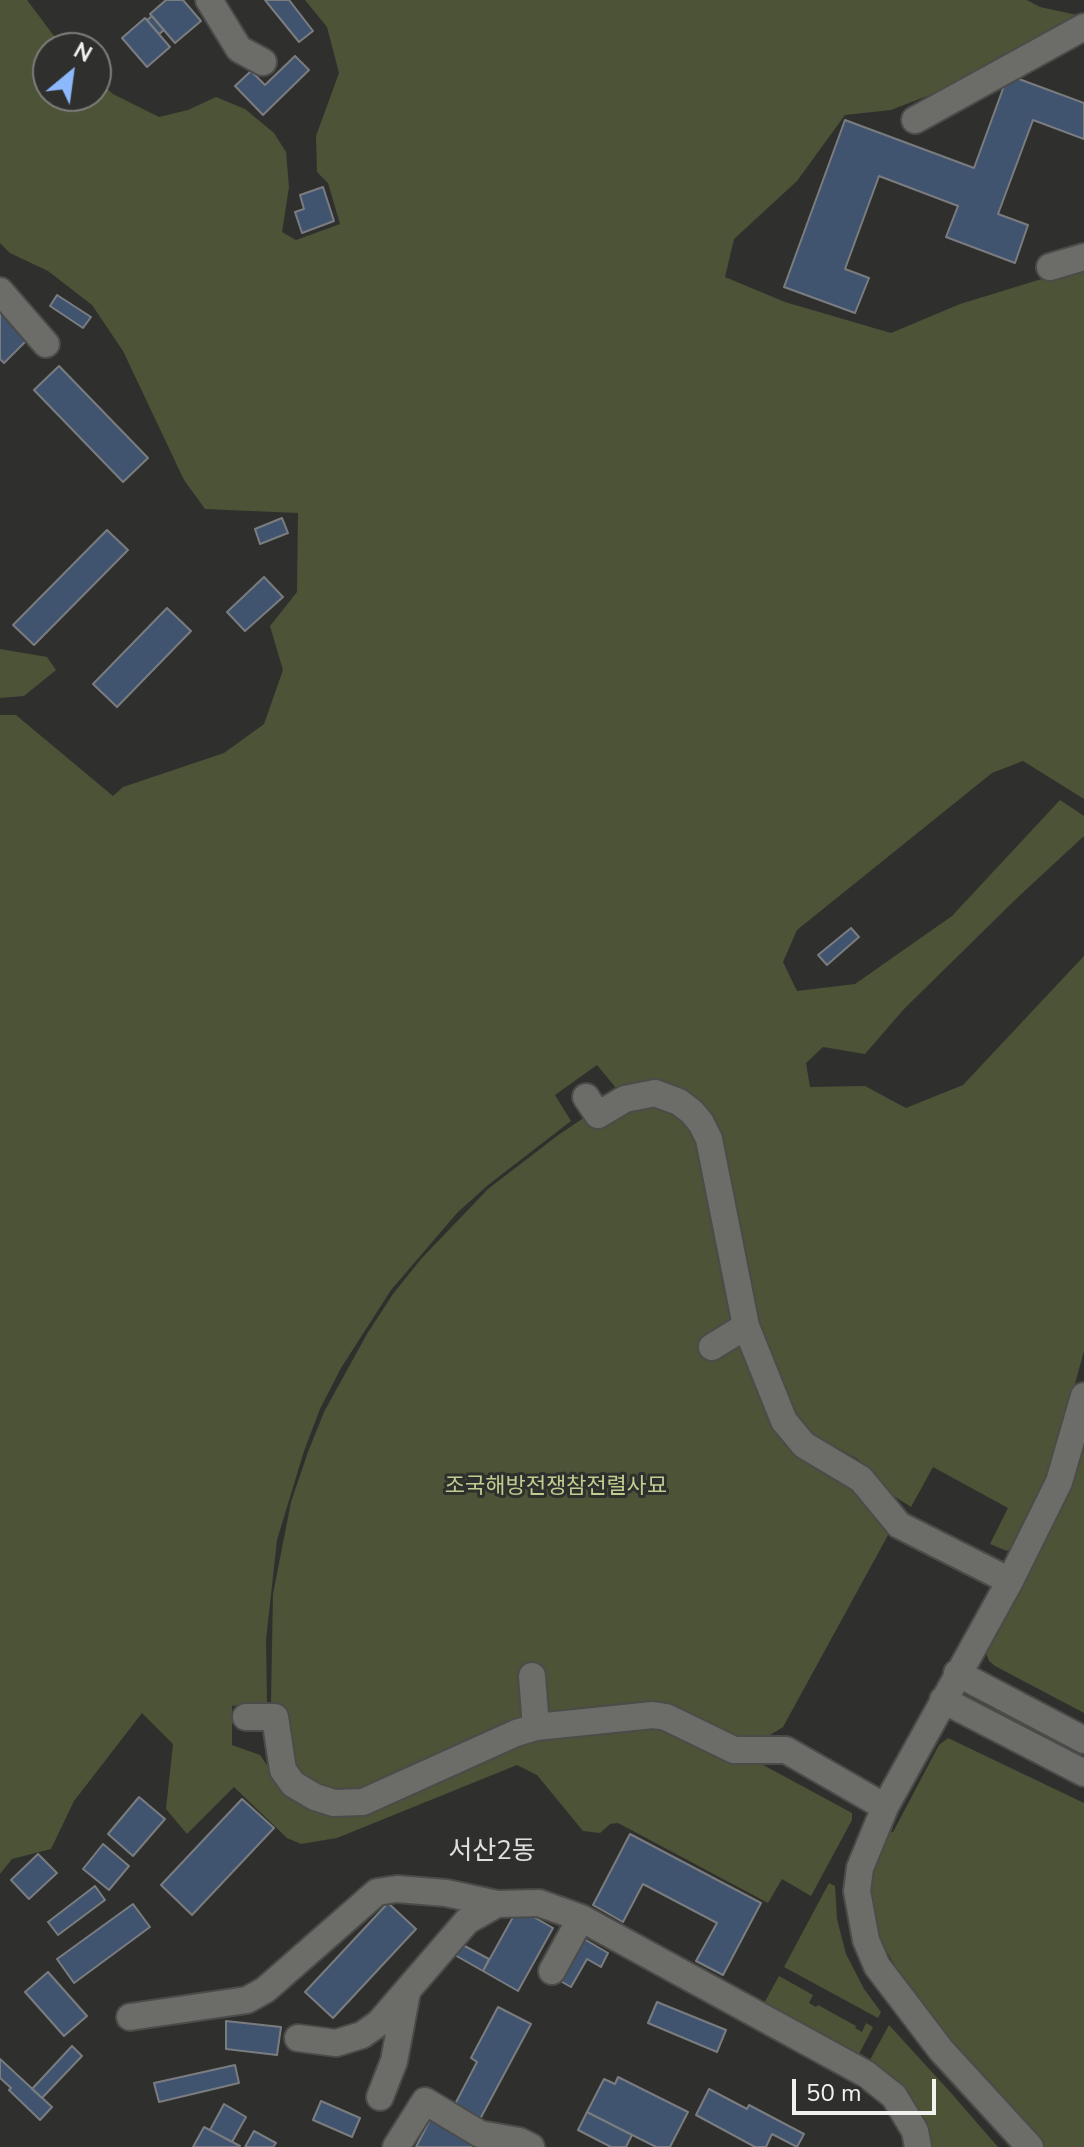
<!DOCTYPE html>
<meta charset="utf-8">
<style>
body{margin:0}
#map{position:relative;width:1084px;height:2147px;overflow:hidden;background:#2f302d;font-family:"Nunito Sans",sans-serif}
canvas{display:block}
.north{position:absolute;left:32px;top:32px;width:80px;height:80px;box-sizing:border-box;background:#2f302d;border:2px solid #7d7d7b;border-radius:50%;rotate:29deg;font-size:22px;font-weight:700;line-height:32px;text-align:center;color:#f1f1ef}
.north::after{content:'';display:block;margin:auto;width:28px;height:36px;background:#8bb9fc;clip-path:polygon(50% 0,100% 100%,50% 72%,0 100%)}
.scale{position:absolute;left:792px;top:2079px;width:144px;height:36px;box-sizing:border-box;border:4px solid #f1f1ef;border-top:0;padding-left:10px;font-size:24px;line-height:28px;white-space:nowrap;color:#f1f1ef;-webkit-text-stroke:6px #2f302d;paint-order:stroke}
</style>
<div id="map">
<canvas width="1084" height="2147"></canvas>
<div class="north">N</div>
<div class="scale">50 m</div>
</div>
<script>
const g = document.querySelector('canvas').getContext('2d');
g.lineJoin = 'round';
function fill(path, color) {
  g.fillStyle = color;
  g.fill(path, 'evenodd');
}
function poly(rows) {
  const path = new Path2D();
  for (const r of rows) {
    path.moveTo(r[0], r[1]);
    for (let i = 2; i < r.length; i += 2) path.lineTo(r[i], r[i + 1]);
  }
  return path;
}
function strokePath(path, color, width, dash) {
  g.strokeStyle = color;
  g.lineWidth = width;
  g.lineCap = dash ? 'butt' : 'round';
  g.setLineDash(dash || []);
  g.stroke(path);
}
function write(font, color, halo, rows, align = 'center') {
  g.font = font + ' "Nunito Sans","Noto Sans KR",sans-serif';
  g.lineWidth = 6;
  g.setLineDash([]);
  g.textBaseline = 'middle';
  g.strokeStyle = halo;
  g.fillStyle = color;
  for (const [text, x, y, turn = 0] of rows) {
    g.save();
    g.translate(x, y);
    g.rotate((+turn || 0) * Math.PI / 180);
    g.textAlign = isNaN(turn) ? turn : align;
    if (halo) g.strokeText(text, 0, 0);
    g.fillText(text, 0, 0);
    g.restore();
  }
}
fill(poly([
 [0,0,27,0,63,48,48,48,48,96,96,96,96,79,113,94,159,117,188,110,216,97,245,109,274,133,286,152,289,187,282,232,296,240,340,224,328,183,317,172,316,136,339,73,327,27,305,0,1027,0,1040,7,1077,15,1068,26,961,83,891,110,845,115,797,181,734,239,725,277,785,302,891,333,960,304,1084,266,1084,799,1023,761,992,773,797,930,783,962,797,991,855,984,952,916,1060,800,1084,816,1084,836,1017,898,904,1009,865,1054,823,1047,806,1063,810,1087,865,1086,906,1108,963,1085,1084,956,1084,1351,1052,1468,1015,1544,1007,1551,990,1544,1008,1508,933,1467,911,1507,883,1489,858,1459,800,1428,752,1325,714,1125,622,1088,616,1088,597,1065,555,1095,571,1121,488,1185,457,1213,391,1290,341,1368,320,1409,304,1451,277,1540,266,1640,267,1702,232,1706,232,1745,260,1755,280,1784,327,1812,536,1737,656,1724,754,1760,852,1813,852,1820,811,1896,782,1879,768,1903,618,1823,610,1824,600,1833,583,1831,537,1775,517,1765,337,1838,301,1844,287,1838,234,1787,187,1834,166,1809,173,1744,142,1713,74,1801,51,1849,12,1859,0,1874,0,715,16,715,113,796,123,787,224,753,264,724,283,670,270,626,297,592,298,513,205,509,184,480,123,351,92,305,48,271,10,253,0,243],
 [0,649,47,657,56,670,24,696,0,698],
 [620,1093,697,1108,750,1325,786,1418,899,1515,783,1727,759,1742,677,1724,566,1727,350,1809,270,1753,273,1594,291,1502,308,1452,324,1412,367,1334,393,1294,421,1259,488,1189,557,1136],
 [1084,1433,1084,1713,995,1666,989,1661,986,1652],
 [948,1738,1084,1803,1084,2147,1044,2147,948,2037,901,1977,878,1935,870,1898,875,1862,887,1831,893,1832,939,1745],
 [829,1883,835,1886,837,1919,846,1954,864,1989,881,2012,878,2018,784,1967],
 [779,1976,813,1995,809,2003,816,2007,818,2005,856,2026,855,2028,862,2032,866,2023,873,2027,857,2058,762,2007],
 [889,2025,952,2094,998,2147,926,2147,865,2069]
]), '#4c5336');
const building = poly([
 [166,0,183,0,201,21,175,43,150,14,166,0],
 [265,0,289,0,313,31,299,42,265,0],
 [152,16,164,30,159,34,147,20,152,16],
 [145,18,170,47,147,67,122,38,145,18],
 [295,56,309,70,263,115,235,86,251,71,265,85,295,56],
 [1008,75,1084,103,1084,139,1033,120,998,214,1028,225,1015,263,946,237,958,206,879,176,845,269,869,278,855,313,784,287,845,120,974,168,1008,75],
 [323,187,334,221,302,233,295,212,304,209,300,195,323,187],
 [57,295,91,317,83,328,50,306,57,295],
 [0,308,29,338,4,363,0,359,0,308],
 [59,366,148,458,123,482,34,390,59,366],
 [282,518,288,533,260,544,255,529,282,518],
 [107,530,128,550,34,645,13,625,107,530],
 [264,577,283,597,245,631,227,612,264,577],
 [167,608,191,631,117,707,93,684,167,608],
 [851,928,859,937,827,965,818,955,851,928],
 [139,1797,165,1819,133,1856,108,1834,139,1797],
 [242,1799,274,1828,192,1915,161,1885,242,1799],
 [630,1834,761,1903,723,1975,696,1961,717,1923,643,1884,623,1922,593,1905,630,1834],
 [103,1844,129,1866,109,1890,83,1869,103,1844],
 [38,1854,57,1873,29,1899,11,1880,38,1854],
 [95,1886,105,1900,58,1935,48,1922,95,1886],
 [388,1903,416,1929,333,2018,305,1992,388,1903],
 [133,1904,150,1927,74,1983,57,1959,133,1904],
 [518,1908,553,1928,518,1991,483,1971,518,1908],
 [579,1936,608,1953,601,1967,587,1959,571,1987,555,1978,579,1936],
 [459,1943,489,1959,483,1971,453,1954,459,1943],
 [48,1972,87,2016,64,2036,25,1992,48,1972],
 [657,2002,726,2030,717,2052,648,2023,657,2002],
 [498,2007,531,2024,479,2121,453,2108,477,2062,471,2058,498,2007],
 [226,2021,281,2027,277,2055,226,2049,226,2021],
 [72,2046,82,2056,42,2098,32,2089,72,2046],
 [0,2059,52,2107,40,2120,9,2090,11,2088,0,2078,0,2059],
 [235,2065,239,2083,159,2102,154,2083,235,2065],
 [618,2077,688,2112,670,2147,656,2147,587,2112,604,2079,615,2084,618,2077],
 [709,2089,747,2109,749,2105,804,2134,797,2147,772,2134,766,2147,755,2147,696,2115,709,2089],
 [321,2101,360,2118,352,2137,313,2120,321,2101],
 [224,2104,246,2117,232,2142,210,2130,224,2104],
 [587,2112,632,2135,626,2147,611,2147,578,2130,587,2112],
 [431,2118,486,2147,416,2147,431,2118],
 [204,2127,240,2146,239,2147,193,2147,204,2127],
 [254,2131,276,2143,273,2147,245,2147,254,2131]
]);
fill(building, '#40546f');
strokePath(building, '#7a7c7f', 2);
const minor = poly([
 [209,0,239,49,263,62],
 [915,120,1084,27],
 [1050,267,1084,257],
 [0,291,46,344],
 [586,1097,598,1115,625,1099,655,1093,679,1102,692,1112,701,1123,709,1139,746,1326,784,1421,804,1445,861,1479,899,1525,1010,1581],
 [712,1347,746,1326],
 [957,1673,1084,1740],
 [532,1676,536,1727],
 [943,1700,1084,1773],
 [246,1717,275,1717,283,1770,293,1784,315,1797,334,1803,363,1802,516,1733,536,1727,653,1715,666,1717,734,1750,786,1750,885,1807],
 [552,1971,581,1918],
 [130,2017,247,2000,265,1990,377,1892,397,1889,446,1893,497,1904],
 [298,2038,336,2043,362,2035,379,2023,467,1921,497,1904,539,1903,581,1918,866,2074,894,2096,915,2131,918,2147],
 [380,2097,394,2061,407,1992],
 [396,2147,425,2101,480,2134,519,2141,531,2147],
 [1030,2147,941,2050,877,1966,866,1940,857,1891,860,1868,885,1807,1010,1581,1059,1482,1084,1396]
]);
strokePath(minor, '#4b4c49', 30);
strokePath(minor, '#6c6d69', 26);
write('22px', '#bdcc8f', '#2f302d', [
 ["조국해방전쟁참전렬사묘",556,1488]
]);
write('26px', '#dfe0dc', '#2f302d', [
 ["서산2동",492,1853]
]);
</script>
